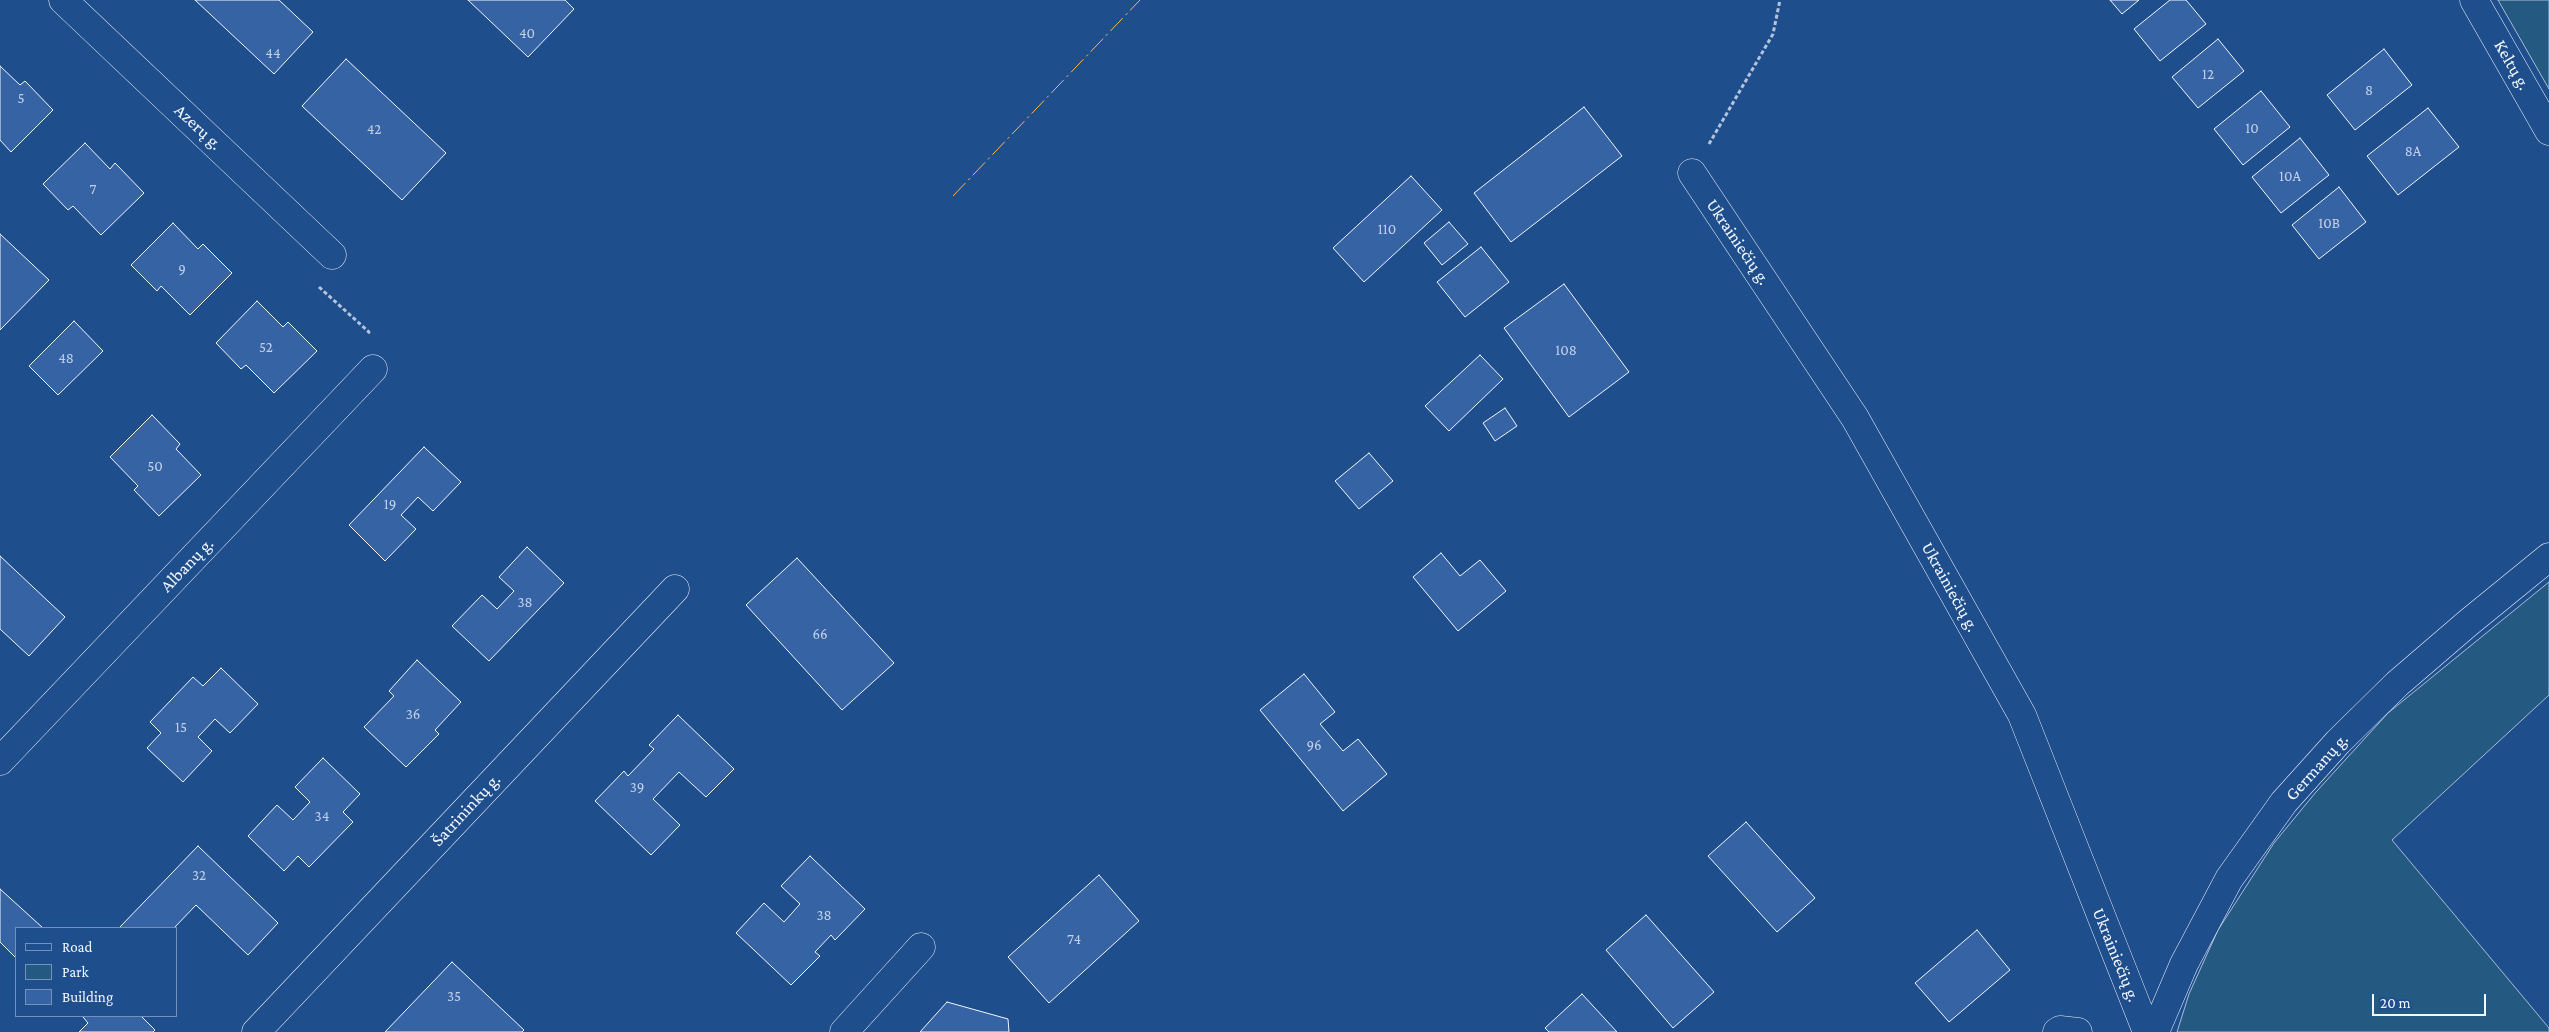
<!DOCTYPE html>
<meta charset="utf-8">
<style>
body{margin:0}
#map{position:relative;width:2549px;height:1032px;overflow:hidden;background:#1f4e8c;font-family:"Crimson Pro",serif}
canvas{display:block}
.legend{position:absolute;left:15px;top:927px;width:162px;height:90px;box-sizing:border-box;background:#1f4e8c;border:1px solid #7391ba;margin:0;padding:6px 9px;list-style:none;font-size:15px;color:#f2f6ff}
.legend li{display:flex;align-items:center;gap:10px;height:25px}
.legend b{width:25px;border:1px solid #7391ba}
.scale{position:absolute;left:2372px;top:994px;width:114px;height:22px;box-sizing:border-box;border:2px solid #f2f6ff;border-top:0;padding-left:6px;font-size:15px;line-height:18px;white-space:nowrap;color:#f2f6ff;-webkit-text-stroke:4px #1f4e8c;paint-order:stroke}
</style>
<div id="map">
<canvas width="2549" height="1032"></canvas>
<ul class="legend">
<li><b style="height:6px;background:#1f4e8c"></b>Road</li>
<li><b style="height:14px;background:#245a82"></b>Park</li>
<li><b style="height:14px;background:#3563a3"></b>Building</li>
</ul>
<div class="scale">20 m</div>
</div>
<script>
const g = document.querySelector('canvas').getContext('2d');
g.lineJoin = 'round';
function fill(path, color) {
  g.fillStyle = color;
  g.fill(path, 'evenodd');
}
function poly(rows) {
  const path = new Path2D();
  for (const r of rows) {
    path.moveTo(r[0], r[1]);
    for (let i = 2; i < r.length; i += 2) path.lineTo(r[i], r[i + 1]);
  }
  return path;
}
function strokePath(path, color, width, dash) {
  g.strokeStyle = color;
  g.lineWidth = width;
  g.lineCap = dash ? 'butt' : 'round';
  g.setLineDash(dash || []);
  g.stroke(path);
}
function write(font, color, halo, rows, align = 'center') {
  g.font = font + ' "Crimson Pro",serif';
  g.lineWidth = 4;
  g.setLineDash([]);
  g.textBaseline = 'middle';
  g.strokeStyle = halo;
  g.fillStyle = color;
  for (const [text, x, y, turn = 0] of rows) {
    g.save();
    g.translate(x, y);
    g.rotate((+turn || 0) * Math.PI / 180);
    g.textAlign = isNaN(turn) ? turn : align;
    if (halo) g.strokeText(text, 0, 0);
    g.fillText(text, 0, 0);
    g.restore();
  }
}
const green = poly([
 [2498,0,2549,0,2549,89,2498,0],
 [2549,582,2549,695,2392,840,2549,1028,2549,1032,2177,1032,2189,994,2218,930,2274,843,2316,792,2388,713,2549,582]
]);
fill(green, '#245a82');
strokePath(green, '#a8bbd7', 1);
const building = poly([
 [195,0,279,0,313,32,274,74,195,0],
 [468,0,565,0,574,9,528,57,468,0],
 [2110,0,2139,0,2122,14,2110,0],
 [2170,0,2186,0,2206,24,2160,61,2134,29,2170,0],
 [2218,39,2244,71,2198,108,2172,77,2218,39],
 [2384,49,2412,85,2355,130,2327,95,2384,49],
 [346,59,446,153,402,200,302,106,346,59],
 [0,66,20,85,25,81,53,110,11,152,0,140,0,66],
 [2261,91,2290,127,2243,165,2214,129,2261,91],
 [1584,107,1622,156,1511,242,1474,193,1584,107],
 [2428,108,2459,147,2398,195,2367,156,2428,108],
 [2300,138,2329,175,2281,213,2252,177,2300,138],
 [85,143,110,169,115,163,144,193,101,235,73,206,68,210,43,184,85,143],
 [1411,176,1442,210,1364,282,1333,248,1411,176],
 [2339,187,2366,222,2319,259,2292,225,2339,187],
 [1449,222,1468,244,1442,265,1424,243,1449,222],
 [173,223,198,249,203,244,232,273,190,315,161,286,157,291,131,265,173,223],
 [0,234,49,280,0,330,0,234],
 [1481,247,1509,282,1465,317,1437,282,1481,247],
 [1564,284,1629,372,1569,417,1504,328,1564,284],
 [257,301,283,327,288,322,317,351,274,393,246,365,241,369,216,343,257,301],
 [74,321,103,351,58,395,29,366,74,321],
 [1480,355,1503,379,1449,431,1425,406,1480,355],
 [1505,408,1517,426,1495,441,1483,423,1505,408],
 [152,415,180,444,176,449,201,475,159,516,134,490,138,486,110,457,152,415],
 [424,447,461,482,433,511,418,497,401,515,416,529,385,561,349,525,424,447],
 [1369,453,1393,481,1359,509,1335,481,1369,453],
 [527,547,564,583,489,661,452,626,482,595,497,609,514,591,499,577,527,547],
 [1441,553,1460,576,1480,560,1506,591,1458,631,1413,577,1441,553],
 [0,556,65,617,29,656,0,629,0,556],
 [797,558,894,663,842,710,746,605,797,558],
 [417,660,461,702,435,730,439,734,406,767,364,727,394,696,389,691,417,660],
 [221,668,258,704,230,733,215,719,198,737,212,751,183,782,147,748,161,733,150,722,193,677,203,686,221,668],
 [1304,674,1335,712,1320,724,1343,751,1358,739,1387,774,1343,811,1260,710,1304,674],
 [678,715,734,769,706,797,679,772,653,799,680,825,651,855,595,801,624,771,628,776,654,749,649,745,678,715],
 [323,758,360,794,343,812,353,822,309,867,298,856,284,871,248,836,277,805,293,820,310,802,295,787,323,758],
 [1746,822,1815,898,1777,932,1708,856,1746,822],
 [198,846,278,923,248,955,196,905,174,928,119,928,198,846],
 [810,856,865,909,835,940,831,935,815,952,820,956,791,985,736,933,764,903,784,922,800,904,781,886,810,856],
 [1099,875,1139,921,1049,1003,1008,957,1099,875],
 [0,889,43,928,16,928,16,958,0,942,0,889],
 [1646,915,1714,992,1673,1028,1606,950,1646,915],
 [1977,930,2010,970,1949,1022,1915,983,1977,930],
 [452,962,524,1030,522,1032,385,1032,452,962],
 [1582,994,1617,1032,1549,1032,1545,1028,1582,994],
 [947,1002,1008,1019,1009,1032,920,1032,947,1002],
 [84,1016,141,1016,155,1030,153,1032,79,1032,88,1023,83,1017,84,1016]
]);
fill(building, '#3563a3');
strokePath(building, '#f2f6ff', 1);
const street = poly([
 [63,0,332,255],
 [2474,0,2549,131],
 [1692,173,1855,418,2022,715,2147,1032],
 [0,761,373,369],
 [256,1032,675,589],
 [844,1032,921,947],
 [2057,1032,2060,1030,2078,1032],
 [2155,1032,2184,964,2229,879,2284,802,2338,742,2397,684,2468,623,2549,557]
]);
strokePath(street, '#f2f6ff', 29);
strokePath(poly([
 [1709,144,1773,34,1780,0],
 [319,287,369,332,367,335]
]), '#b3c4dc', 3, [4, 2.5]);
strokePath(street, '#1f4e8c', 28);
strokePath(poly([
 [953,196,1140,0]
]), '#ffb74d', 1, [18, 4, 2.5, 4]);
write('15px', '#c3d1e8', null, [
 ["40",527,33],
 ["44",273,53],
 ["12",2208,74],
 ["8",2369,90],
 ["5",21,98],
 ["10",2252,128],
 ["42",374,129],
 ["8A",2413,151],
 ["10A",2290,176],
 ["7",93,189],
 ["10B",2329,223],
 ["110",1387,229],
 ["9",182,269],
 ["52",266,347],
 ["108",1566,350],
 ["48",66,358],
 ["50",155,466],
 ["19",390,504],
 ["38",525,602],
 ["66",820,634],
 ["36",413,714],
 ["15",181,727],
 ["96",1314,745],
 ["39",637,787],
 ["34",322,816],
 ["32",199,875],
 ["38",824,915],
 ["74",1074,939],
 ["35",454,996]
]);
write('18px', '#f2f6ff', '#1f4e8c', [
 ["Keltų g.",2512,65,60],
 ["Azerų g.",198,127,43],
 ["Ukrainiečių g.",1738,242,56],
 ["Albanų g.",187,565,-46],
 ["Ukrainiečių g.",1950,587,61],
 ["Germanų g.",2317,767,-48],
 ["Šatrininkų g.",466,810,-47],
 ["Ukrainiečių g.",2116,955,68]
]);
</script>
